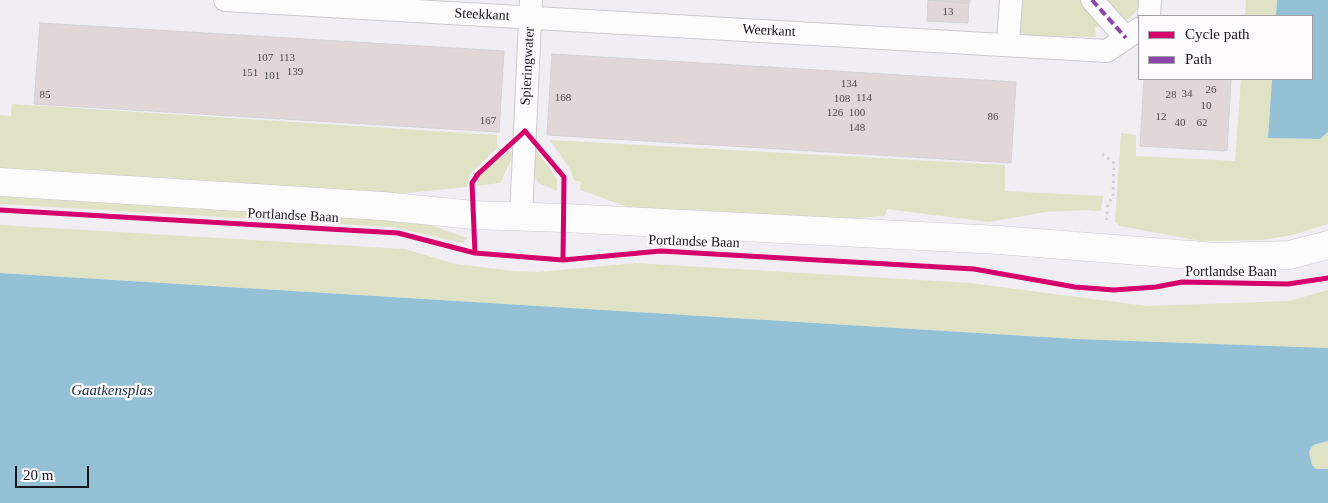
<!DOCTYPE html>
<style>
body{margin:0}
#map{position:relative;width:1328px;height:503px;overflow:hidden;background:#f0eef3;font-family:Georgia,serif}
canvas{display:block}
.legend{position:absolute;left:1138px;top:15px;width:175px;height:65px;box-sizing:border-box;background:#fdfbff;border:1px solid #a19fa2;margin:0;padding:6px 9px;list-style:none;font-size:15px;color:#161517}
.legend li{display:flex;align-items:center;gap:10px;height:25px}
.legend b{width:25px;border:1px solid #a19fa2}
.scale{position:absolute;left:15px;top:466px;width:74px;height:22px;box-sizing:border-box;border:2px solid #161517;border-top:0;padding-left:6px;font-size:15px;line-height:18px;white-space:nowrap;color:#161517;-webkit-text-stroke:4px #fdfbff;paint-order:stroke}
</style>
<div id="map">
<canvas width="1328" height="503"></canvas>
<ul class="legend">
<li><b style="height:6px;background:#d6006c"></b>Cycle path</li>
<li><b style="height:6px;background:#8e44ad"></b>Path</li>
</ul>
<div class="scale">20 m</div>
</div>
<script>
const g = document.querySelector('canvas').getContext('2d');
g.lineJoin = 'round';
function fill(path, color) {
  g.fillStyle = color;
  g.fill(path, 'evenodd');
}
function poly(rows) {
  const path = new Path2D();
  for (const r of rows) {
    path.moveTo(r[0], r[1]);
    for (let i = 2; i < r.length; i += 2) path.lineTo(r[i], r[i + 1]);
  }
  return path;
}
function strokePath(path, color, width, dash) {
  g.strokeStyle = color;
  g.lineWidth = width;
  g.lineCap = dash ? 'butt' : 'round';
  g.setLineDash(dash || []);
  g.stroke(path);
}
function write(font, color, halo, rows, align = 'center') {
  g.font = font + ' Georgia,serif';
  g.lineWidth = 4.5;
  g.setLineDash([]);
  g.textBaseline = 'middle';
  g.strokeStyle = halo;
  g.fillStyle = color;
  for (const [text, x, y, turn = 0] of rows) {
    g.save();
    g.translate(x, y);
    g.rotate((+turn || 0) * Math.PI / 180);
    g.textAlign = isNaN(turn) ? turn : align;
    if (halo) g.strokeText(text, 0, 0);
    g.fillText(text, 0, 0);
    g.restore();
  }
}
fill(poly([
 [1021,0,1140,0,1140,6,1131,17,1123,22,1095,27,1096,37,1027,35,1021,32],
 [1246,0,1277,0,1276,16,1245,16],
 [1241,79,1272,79,1268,138,1320,139,1328,132,1328,224,1292,235,1262,240,1201,241,1120,226,1115,222,1121,133,1136,135,1136,156,1235,161],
 [12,104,497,135,497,148,469,175,467,187,385,195,0,170,0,115,11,116],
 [550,140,1005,165,1005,191,1103,196,1101,210,1097,211,1085,210,1045,212,989,222,887,209,885,216,823,220,631,208,580,190,581,182,574,180,570,169],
 [534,147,557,179,557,191,538,183,533,170],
 [509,151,512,153,511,160,500,183,476,186,481,174],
 [0,196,403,220,422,222,467,238,462,243,392,227,0,204],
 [0,225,404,249,456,264,514,271,538,272,636,263,970,283,1147,306,1289,301,1328,290,1328,348,1076,339,0,273],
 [1328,441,1328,469,1316,469,1312,465,1309,452,1313,445]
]), '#dfe2c5');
fill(poly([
 [1277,0,1328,0,1328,132,1320,139,1268,138,1272,79,1312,79,1312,16,1276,16],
 [0,273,1076,339,1328,348,1328,441,1313,445,1309,452,1312,465,1316,469,1328,469,1328,503,0,503]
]), '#94c1d5');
const building = poly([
 [928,0,969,3,968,23,927,21,928,0],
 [928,0,970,0,969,3,928,0],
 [40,23,504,51,499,132,34,104,40,23],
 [552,54,1016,82,1011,163,547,135,552,54],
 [1144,79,1231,79,1227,151,1140,146,1144,79]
]);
fill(building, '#e2d7d8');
strokePath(building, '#d3d1d3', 1);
const street = poly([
 [225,0,1107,51,1139,29],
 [1092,0,1126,38],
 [1149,16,1150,0],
 [1008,44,1011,0],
 [521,217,531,0]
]);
const secondary = poly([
 [0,182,382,206,473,215,565,218,999,240,1216,257,1289,255,1328,245]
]);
strokePath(street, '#cbcacd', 24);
strokePath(secondary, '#cbcacd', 29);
strokePath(poly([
 [1102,154,1114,163,1113,197,1108,204,1106,222]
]), '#d0d0d0', 3, [2.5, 4]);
strokePath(street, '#fdfcfd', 22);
strokePath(secondary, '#fdfcfd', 28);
strokePath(poly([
 [1092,0,1126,38]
]), '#8e44ad', 4, [8, 4]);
strokePath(poly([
 [0,210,398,233,475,253,563,260,661,251,974,269,1075,287,1114,290,1156,287,1182,282,1288,284,1328,278],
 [475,253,472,183,478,174,525,131,564,177,563,260]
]), '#d6006c', 5);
write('11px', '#4b4849', null, [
 ["13",948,12],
 ["107",265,58],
 ["113",287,58],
 ["139",295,72],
 ["151",250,73],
 ["101",272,76],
 ["134",849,84],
 ["26",1211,90],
 ["34",1187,94],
 ["85",45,95],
 ["28",1171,95],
 ["168",563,98],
 ["114",864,98],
 ["108",842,99],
 ["10",1206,106],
 ["126",835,113],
 ["100",857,113],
 ["86",993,117],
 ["12",1161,117],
 ["167",488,121],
 ["40",1180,123],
 ["62",1202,123],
 ["148",857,128]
]);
write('14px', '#161517', '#fdfbff', [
 ["Steekkant",482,15,3],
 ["Weerkant",769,31,3],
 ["Spieringwater",528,66,-87],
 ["Portlandse Baan",293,216,3],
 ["Portlandse Baan",694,242,2],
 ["Portlandse Baan",1231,272]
]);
write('italic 15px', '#13323e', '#fdfbff', [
 ["Gaatkensplas",112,391]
]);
</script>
